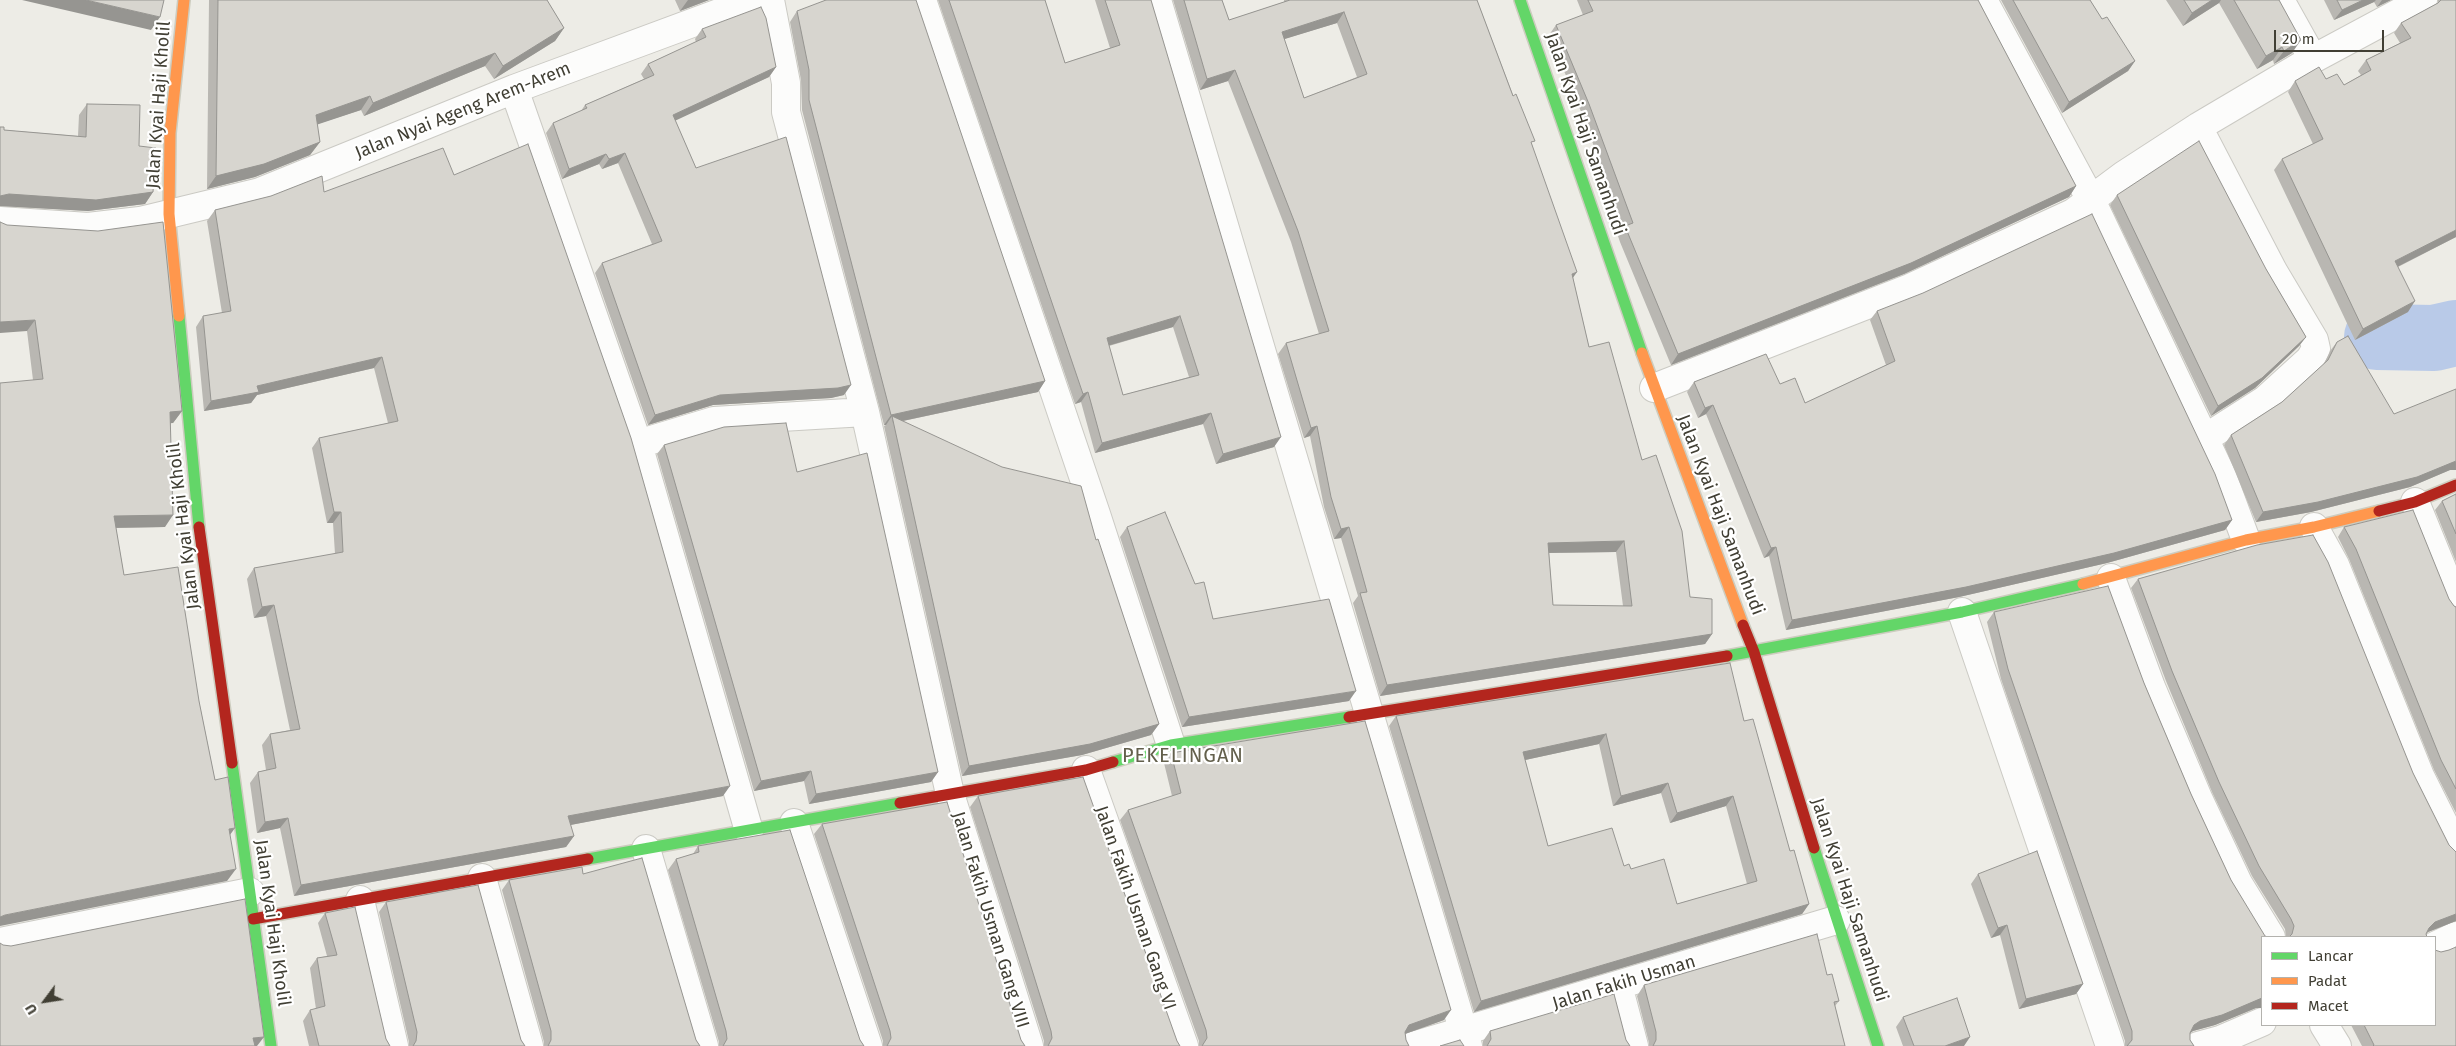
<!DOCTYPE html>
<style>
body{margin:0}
#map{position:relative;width:2456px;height:1046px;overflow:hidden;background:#edece6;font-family:"Fira Sans",sans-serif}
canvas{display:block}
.legend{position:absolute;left:2261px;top:936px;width:175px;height:90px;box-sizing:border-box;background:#fff;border:1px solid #b3b2ae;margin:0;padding:6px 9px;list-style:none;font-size:15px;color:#413f34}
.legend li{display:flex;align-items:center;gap:10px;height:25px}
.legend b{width:25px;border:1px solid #b3b2ae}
.north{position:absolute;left:20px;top:976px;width:50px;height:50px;-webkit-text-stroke:4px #fff;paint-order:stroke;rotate:239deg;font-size:14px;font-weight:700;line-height:20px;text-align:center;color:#413f34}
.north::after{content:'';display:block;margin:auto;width:18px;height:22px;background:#413f34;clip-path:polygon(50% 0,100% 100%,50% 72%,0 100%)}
.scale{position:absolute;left:2274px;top:30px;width:110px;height:22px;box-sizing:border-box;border:2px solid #413f34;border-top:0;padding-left:6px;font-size:15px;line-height:18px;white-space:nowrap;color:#413f34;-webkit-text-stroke:4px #fff;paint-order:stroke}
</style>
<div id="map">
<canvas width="2456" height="1046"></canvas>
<ul class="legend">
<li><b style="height:6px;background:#63d668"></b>Lancar</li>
<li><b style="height:6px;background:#ff974d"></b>Padat</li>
<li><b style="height:6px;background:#b3261e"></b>Macet</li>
</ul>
<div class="north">U</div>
<div class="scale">20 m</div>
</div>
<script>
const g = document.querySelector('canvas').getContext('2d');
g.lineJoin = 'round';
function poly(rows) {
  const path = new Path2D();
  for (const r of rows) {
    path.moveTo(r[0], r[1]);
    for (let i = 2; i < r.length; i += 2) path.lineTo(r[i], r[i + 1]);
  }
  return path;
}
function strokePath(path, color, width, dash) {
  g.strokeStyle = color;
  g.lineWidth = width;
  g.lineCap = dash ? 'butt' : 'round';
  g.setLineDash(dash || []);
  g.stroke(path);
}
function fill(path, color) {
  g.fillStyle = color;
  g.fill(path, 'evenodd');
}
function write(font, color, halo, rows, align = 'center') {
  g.font = font + ' "Fira Sans",sans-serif';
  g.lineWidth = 4.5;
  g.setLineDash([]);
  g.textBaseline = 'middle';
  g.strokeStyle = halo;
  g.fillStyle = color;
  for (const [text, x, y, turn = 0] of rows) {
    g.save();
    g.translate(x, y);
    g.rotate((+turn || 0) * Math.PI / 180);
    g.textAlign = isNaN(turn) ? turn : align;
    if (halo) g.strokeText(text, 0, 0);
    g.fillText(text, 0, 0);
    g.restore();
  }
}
strokePath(poly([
 [2377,337,2434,338,2456,333]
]), '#b9cae8', 66);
const street = poly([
 [770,0,786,83,786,112,865,412],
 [922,0,1096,514,1171,745],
 [1157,0,1468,1046],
 [1983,0,2091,200,2223,478,2246,540],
 [2280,0,2313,59],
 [514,89,638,444,714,421,865,412,950,794,1029,1046],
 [2198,127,2273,271,2314,340,2316,349,2310,359,2265,400,2204,439],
 [0,221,88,227,140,221,260,192,514,89,754,0],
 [1654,388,1910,288,2073,213,2124,175,2198,127,2313,59,2423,0],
 [638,444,749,831],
 [2415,502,2456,603],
 [2314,527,2335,565,2420,776,2456,848],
 [2111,578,2151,687,2198,798,2238,883,2271,937],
 [1962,612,2110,1046],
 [1086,770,1184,1046],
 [794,823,868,1046],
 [646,849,704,1046],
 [482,878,529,1046],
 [360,900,394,1046],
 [0,942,250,892],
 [2435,946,2456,936],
 [1618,985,1634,1046],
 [2324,1025,2337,1046],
 [1413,1046,1836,920],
 [2198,1046,2220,1040,2262,1022]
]);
const fast = poly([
 [1520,0,1642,353],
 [179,316,199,527],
 [1727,656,1962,612,2083,584],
 [1113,762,1171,745,1349,717],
 [232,763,271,1046],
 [1814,848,1878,1046],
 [588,859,900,803]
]);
const slow = poly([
 [179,316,169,214,170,133,184,0],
 [1642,353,1743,625],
 [2083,584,2246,540,2314,527,2379,511]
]);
const jam = poly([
 [2379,511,2415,502,2456,485],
 [199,527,232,763],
 [1743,625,1754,652,1814,848],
 [1349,717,1727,656],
 [900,803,1086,770,1113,762],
 [253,919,588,859]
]);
strokePath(street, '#cbcac4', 30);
strokePath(fast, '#cdccbf', 14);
strokePath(slow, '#cdccbf', 14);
strokePath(jam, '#cdccbf', 14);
strokePath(street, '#fcfcfb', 28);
strokePath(fast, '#63d668', 11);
strokePath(slow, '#ff974d', 11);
strokePath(jam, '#b3261e', 11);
fill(poly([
 [209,0,547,0,564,28,555,41,494,79,485,66,364,116,361,110,317,124,320,142,310,155,255,177,207,189],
 [675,0,709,0,680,11],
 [938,0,1045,0,1065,63,1110,48,1095,0,1151,0,1274,447,1216,464,1203,424,1095,453,1081,402,1075,404],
 [1173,327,1189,377,1123,395,1109,346],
 [1173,0,1222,0,1229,20,1284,2,1284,0,1477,0,1532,145,1573,278,1589,347,1642,460,1690,597,1712,634,1705,644,1380,696,1353,603,1358,596,1341,538,1334,539,1324,507,1310,436,1304,438,1278,354,1286,343,1319,334,1291,242,1228,81,1200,90],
 [1337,23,1357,77,1304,98,1284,39],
 [1616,552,1623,606,1553,605,1549,553],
 [1577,0,1978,0,2076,186,2069,197,1904,274,1671,365,1620,242,1618,236,1624,228,1582,114,1549,35,1556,25,1583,15],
 [2001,0,2090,0,2102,19,2135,61,2128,71,2062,113],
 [2166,0,2279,0,2292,53,2274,64,2273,60,2257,69,2219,3,2183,26],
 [2324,0,2391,0,2377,7,2374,2,2334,20],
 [2438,0,2456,0,2456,238,2456,237,2398,267,2408,312,2355,340,2274,170,2282,159,2313,144,2288,92,2295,81,2326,79,2344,85,2361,75,2358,71,2366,60,2400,43,2394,33,2401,23,2438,3],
 [797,11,1045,381,1038,392,903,421,1096,540,1159,724,1151,735,1082,755,962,776,884,426,886,425,884,425,802,110,801,80,790,22],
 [702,29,776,67,769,77,675,120,696,168,844,395,831,398,713,405,648,425,595,273,602,263,652,244,618,163,602,169,599,164,562,179,546,133,553,123,581,111,585,105,644,79,641,74,648,64,696,42,695,39],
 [87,104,139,146,153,192,145,204,88,211,0,206,0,127,4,130,78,136,79,115],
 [454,175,723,796,570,825,574,836,566,847,294,896,280,828,257,833,250,783,258,772,266,770,262,745,270,734,290,730,266,616,254,618,247,579,254,568,335,554,333,523,327,523,312,448,319,438,388,423,374,368,257,395,251,403,204,411,196,327,203,316,222,313,207,221,215,210,324,192],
 [2117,195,2266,269,2306,337,2299,346,2255,388,2211,416,2110,205],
 [0,222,182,411,173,423,171,423,165,527,116,528,124,575,199,701,215,780,230,835,227,881,33,380,27,331],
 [1877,311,2232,520,2225,530,2107,563,1959,597,1786,630,1769,556,1764,558,1706,414,1698,418,1687,392,1694,382,1780,384,1805,403,1886,365,1870,320],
 [2337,342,2394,414,2450,470,2410,487,2311,512,2256,522,2224,445,2231,435,2282,402,2324,364,2330,351],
 [664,445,797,472,938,772,931,782,809,804,804,781,754,791,657,454],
 [2456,494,2456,562,2435,510,2442,501],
 [1127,527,1195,584,1213,619,1349,701,1182,727,1120,537],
 [2344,527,2449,599,2454,606,2456,607,2456,813,2434,770,2349,559,2338,537],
 [2138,579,2413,773,2449,845,2456,852,2456,921,2428,932,2426,934,2427,937,2286,937,2285,929,2252,876,2212,792,2166,681,2131,588],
 [1994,612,2144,683,2191,794,2231,880,2262,937,2262,1008,2256,1008,2215,1025,2193,1031,2190,1033,2190,1040,2194,1046,2125,1046,2125,1041,2001,679,1987,622],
 [1396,716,1744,721,1809,904,1802,914,1474,1012,1389,726],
 [1599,744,1613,806,1661,793,1670,823,1726,806,1747,884,1677,904,1631,869,1624,866,1548,846,1525,760],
 [1171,753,1444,1020,1405,1034,1406,1040,1409,1046,1199,1046,1199,1041,1120,820,1128,810,1172,796,1164,763],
 [978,796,1177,1041,1180,1046,1044,1046,1044,1041,970,807],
 [822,824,1021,1040,1025,1046,883,1046,883,1041,814,834],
 [698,846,860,1040,864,1046,719,1046,719,1042,668,870,676,859,693,854],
 [583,874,696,1040,700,1046,544,1046,544,1042,502,890,509,880],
 [1978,874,2083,984,2076,994,2019,1009,2000,935,1991,938,1971,884],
 [386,902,521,1040,525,1046,409,1046,409,1042,379,912],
 [325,913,386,1039,390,1046,309,1046,303,1021,310,1010,316,1009,310,968,317,958,327,956,318,923],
 [2449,950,2456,1046,2362,1046,2351,1025,2435,1025,2441,952],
 [1827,975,1839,1001,1835,1006,1845,1046,1649,1046,1649,1043,1637,996,1644,985],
 [1903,1017,1964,1046,1903,1046,1896,1027],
 [1490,1031,1626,1040,1630,1046,1483,1046,1483,1041]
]), '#b9b7b2');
fill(poly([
 [22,0,86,0,160,17,151,30],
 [688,0,709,0,680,11],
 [2212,0,2221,0,2219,3,2183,26,2192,13],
 [2363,0,2376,0,2374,2,2334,20,2342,10],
 [2382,0,2391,0,2377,7],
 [1344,12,1337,23,1275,42,1282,32],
 [564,28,555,41,494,79,503,66],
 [2301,40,2292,53,2274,64,2284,51],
 [2282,47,2273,60,2257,69,2266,56],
 [495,53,485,66,364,116,373,103],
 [2135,61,2128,71,2062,113,2069,102],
 [776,67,769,77,666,125,673,115],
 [1235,70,1228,81,1200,90,1207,79],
 [370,96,361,110,307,128,316,115],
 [320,142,310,155,255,177,207,189,216,176],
 [625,153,618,163,602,169,609,159],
 [606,154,599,164,562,179,569,169],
 [2076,186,2069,197,1904,274,1671,365,1678,354],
 [153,192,145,204,88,211,0,206,0,196,9,194],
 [2456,230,2456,237,2387,272,2395,261],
 [1577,272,1570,282,1572,274],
 [2415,301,2408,312,2355,340,2363,329],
 [1180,316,1173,327,1100,348,1107,338],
 [35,320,27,331,0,333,0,322],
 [2306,337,2299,346,2255,388,2211,416,2218,406],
 [382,357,374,368,257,395,251,403,204,411,211,401,257,386],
 [1045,381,1038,392,893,423,892,416,886,425,884,425,891,415],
 [851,385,844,395,831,398,713,405,648,425,655,415,720,395],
 [1088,392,1081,402,1075,404,1083,394],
 [1713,405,1706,414,1698,418,1705,408],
 [182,411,173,423,162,424,170,412],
 [1211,413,1203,424,1095,453,1102,443],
 [1317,426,1310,436,1304,438,1311,428],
 [1281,437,1274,447,1216,464,1223,454],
 [2456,461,2456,470,2450,470,2410,487,2311,512,2256,522,2263,512],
 [334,512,341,512,333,523,327,523],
 [173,515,165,527,106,528,114,516],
 [2232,520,2225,530,2107,563,1959,597,1786,630,1792,620],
 [1349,527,1341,538,1334,539,1341,529],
 [1624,541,1616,552,1541,553,1548,543],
 [1776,547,1769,556,1764,558,1771,548],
 [274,605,266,616,254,618,262,607],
 [1712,634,1705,644,1380,696,1387,685],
 [1356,691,1349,701,1182,727,1189,717],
 [1159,724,1151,735,1082,755,962,776,969,766],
 [1606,734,1599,744,1516,762,1523,752],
 [811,771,804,781,754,791,761,781],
 [938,772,931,782,809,804,816,794],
 [1668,783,1661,793,1613,806,1621,796],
 [730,786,723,796,560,827,568,816],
 [1733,796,1726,806,1670,823,1677,813],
 [288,818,280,828,257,833,265,822],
 [235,828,227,839,229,829],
 [574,836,566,847,294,896,301,885],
 [236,869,227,881,0,926,0,917,5,915],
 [1809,904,1802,914,1474,1012,1481,1001],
 [2456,914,2456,921,2428,932,2422,937,2429,928,2435,922],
 [2007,925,2000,935,1991,938,1998,928],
 [2083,984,2076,994,2019,1009,2026,999],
 [2262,998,2262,1008,2256,1008,2215,1025,2193,1031,2187,1035,2194,1025,2200,1021],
 [1451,1010,1444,1020,1402,1035,1409,1025],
 [264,1037,257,1046,248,1046,253,1038],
 [1970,1037,1964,1046,1945,1046]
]), '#969591');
const building = poly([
 [86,0,164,0,160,17,86,0],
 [218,0,547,0,564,28,503,66,495,53,373,103,370,96,316,115,320,142,264,164,216,176,218,0],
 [826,0,916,0,1045,381,891,415,809,100,809,70,797,11,826,0],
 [949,0,1045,0,1065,63,1120,45,1105,0,1151,0,1281,437,1223,454,1211,413,1102,443,1088,392,1083,394,949,0],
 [1180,316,1199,375,1123,395,1107,338,1180,316],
 [1184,0,1222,0,1229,20,1290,0,1477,0,1513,96,1516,94,1535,141,1531,142,1577,272,1572,274,1589,347,1609,342,1642,460,1656,455,1682,531,1690,597,1712,599,1712,634,1387,685,1360,593,1367,592,1349,527,1341,529,1331,497,1317,426,1311,428,1286,343,1329,331,1298,231,1235,70,1207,79,1184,0],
 [1344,12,1367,74,1304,98,1282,32,1344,12],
 [1624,541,1632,606,1553,605,1548,543,1624,541],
 [1588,0,1978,0,2076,186,1911,263,1678,354,1627,231,1625,226,1633,223,1589,104,1556,25,1593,11,1588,0],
 [2013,0,2090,0,2102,19,2107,17,2135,61,2069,102,2013,0],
 [2184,0,2212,0,2192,13,2184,0],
 [2234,0,2279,0,2301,40,2284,51,2282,47,2266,56,2234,0],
 [2337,0,2363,0,2342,10,2337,0],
 [2441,0,2456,0,2456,230,2395,261,2415,301,2363,329,2282,159,2323,139,2295,81,2319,67,2326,79,2337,74,2344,85,2371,70,2366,60,2411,38,2401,23,2438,3,2441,0],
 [761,7,766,18,776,67,673,115,696,168,786,137,851,385,838,388,720,395,655,415,602,263,662,241,625,153,609,159,606,154,569,169,553,123,587,108,585,105,654,75,648,64,706,37,702,29,761,7],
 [87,104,140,105,139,146,156,148,153,192,96,200,9,194,0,196,0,127,4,127,4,130,86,137,87,104],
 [2199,141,2266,269,2306,337,2262,378,2218,406,2117,195,2199,141],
 [528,144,631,438,730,786,568,816,574,836,301,885,288,818,265,822,258,772,276,768,270,734,300,729,274,605,262,607,254,568,343,552,341,512,334,512,319,438,398,421,382,357,257,386,259,392,211,401,203,316,231,311,215,210,271,196,322,176,324,192,443,148,454,175,528,144],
 [2092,214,2215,474,2232,520,2114,553,1966,587,1792,620,1776,547,1771,548,1713,405,1705,408,1694,382,1766,354,1780,384,1795,378,1805,403,1895,361,1877,311,1923,293,2092,214],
 [0,222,7,225,98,231,163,222,182,411,170,412,173,515,114,516,124,575,178,567,199,701,215,780,228,777,235,828,229,829,236,869,5,915,0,917,0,383,43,379,35,320,0,322,0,222],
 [2348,336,2394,414,2456,389,2456,461,2417,477,2318,502,2263,512,2231,435,2282,402,2328,360,2337,342,2348,336],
 [892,416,1002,467,1081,486,1096,540,1098,539,1159,724,1090,744,969,766,892,416],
 [786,423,797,472,867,453,938,772,816,794,811,771,761,781,664,445,724,427,786,423],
 [2456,494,2456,534,2442,501,2456,494],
 [2413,510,2449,599,2454,606,2456,607,2456,789,2441,760,2356,549,2344,527,2413,510],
 [1165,512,1195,584,1204,582,1213,619,1329,599,1356,691,1189,717,1127,527,1165,512],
 [2313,535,2328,562,2413,773,2449,845,2456,852,2456,914,2435,922,2429,928,2426,934,2427,937,2289,937,2292,934,2294,926,2291,919,2259,866,2219,782,2172,671,2138,579,2257,545,2313,535],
 [2108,586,2144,683,2191,794,2231,880,2265,936,2267,937,2262,937,2262,998,2222,1015,2200,1021,2194,1025,2190,1033,2190,1040,2194,1046,2127,1046,2132,1040,2132,1031,2008,669,1994,612,2108,586],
 [1730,663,1744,721,1753,719,1790,851,1794,850,1809,904,1481,1001,1396,716,1730,663],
 [1606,734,1621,796,1668,783,1677,813,1733,796,1757,881,1677,904,1664,859,1631,869,1629,864,1624,866,1612,828,1548,846,1523,752,1606,734],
 [1365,721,1451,1010,1409,1025,1405,1032,1406,1040,1409,1046,1202,1046,1207,1038,1206,1030,1128,810,1181,793,1171,753,1365,721],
 [1083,777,1177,1041,1180,1046,1048,1046,1052,1038,1051,1031,978,796,1083,777],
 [947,802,1021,1040,1025,1046,887,1046,891,1038,890,1031,822,824,947,802],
 [790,830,860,1040,864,1046,723,1046,727,1039,726,1031,676,859,699,852,698,846,790,830],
 [2037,851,2083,984,2026,999,2007,925,1998,928,1978,874,2037,851],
 [642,858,696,1040,700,1046,548,1046,551,1040,551,1031,509,880,582,867,583,874,642,858],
 [478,885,521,1040,525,1046,413,1046,416,1041,417,1032,386,902,478,885],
 [245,899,264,1037,253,1038,255,1046,0,1046,0,943,3,945,11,946,245,899],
 [355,907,386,1039,390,1046,319,1046,310,1010,325,1006,317,958,337,955,325,913,355,907],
 [1817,934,1827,975,1832,974,1839,1001,1834,1002,1845,1046,1653,1046,1656,1040,1656,1032,1644,985,1817,934],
 [2456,947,2456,1046,2373,1046,2374,1045,2364,1025,2435,1025,2435,950,2441,952,2449,950,2456,947],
 [1614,994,1626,1040,1630,1046,1487,1046,1491,1039,1490,1031,1614,994],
 [1957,998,1970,1037,1945,1046,1914,1046,1903,1017,1957,998],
 [1460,1040,1464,1046,1440,1046,1460,1040]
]);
fill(building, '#d7d5cf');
strokePath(building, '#969591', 1);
write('18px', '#413f34', '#fff', [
 ["Jalan Kyai Haji Kholil",159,105,-86],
 ["Jalan Nyai Ageng Arem-Arem",463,111,-22],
 ["Jalan Kyai Haji Samanhudi",1585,134,71],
 ["Jalan Kyai Haji Samanhudi",1720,515,69],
 ["Jalan Kyai Haji Kholil",184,526,-97],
 ["Jalan Kyai Haji Samanhudi",1849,900,72],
 ["Jalan Fakih Usman Gang VI",1135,908,71],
 ["Jalan Fakih Usman Gang VIII",990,920,73],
 ["Jalan Kyai Haji Kholil",272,923,82],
 ["Jalan Fakih Usman",1624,983,-17]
]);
g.letterSpacing = '1px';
write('20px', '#63604c', '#fff', [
 ["PEKELINGAN",1183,756]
]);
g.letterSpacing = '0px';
</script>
